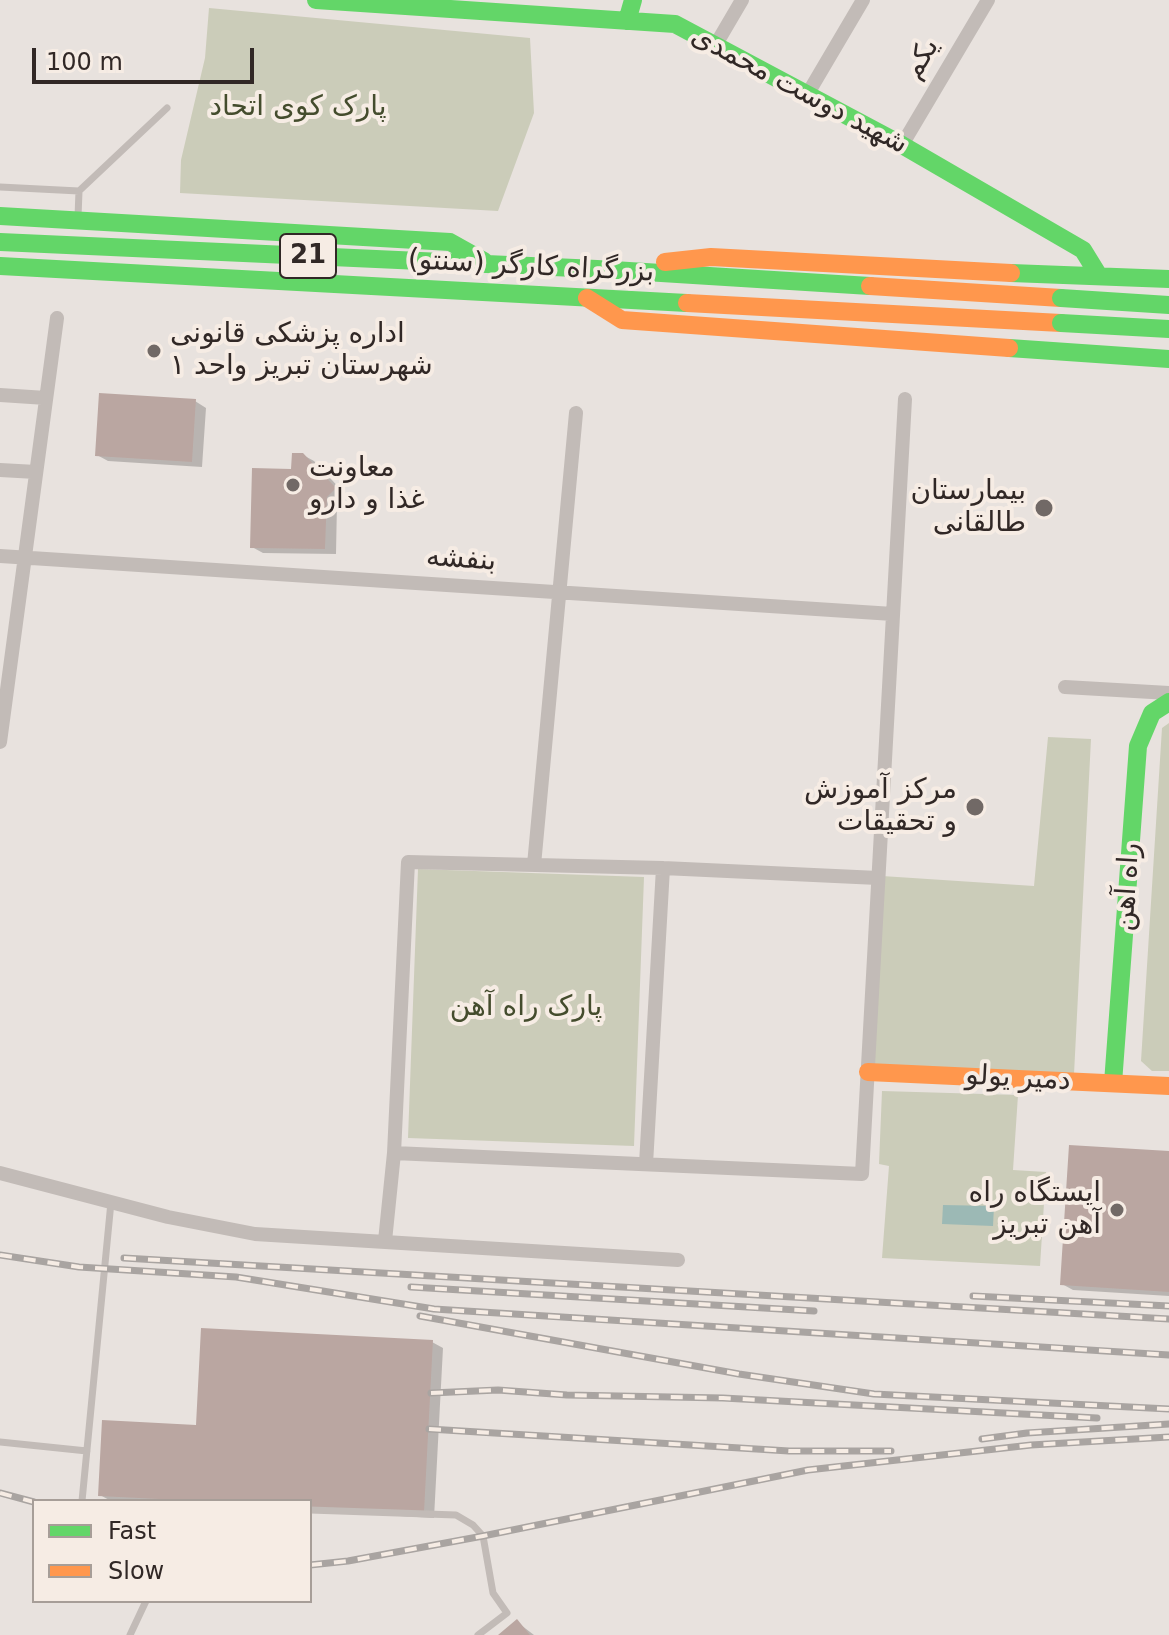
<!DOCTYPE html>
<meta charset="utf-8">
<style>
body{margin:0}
#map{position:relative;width:1169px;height:1635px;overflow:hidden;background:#e8e2de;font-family:"DejaVu Sans",sans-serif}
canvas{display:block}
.legend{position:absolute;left:32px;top:1499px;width:280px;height:104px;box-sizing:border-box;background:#f6ece4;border:2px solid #a79e98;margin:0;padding:10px 14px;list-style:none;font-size:24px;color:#312826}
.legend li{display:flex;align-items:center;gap:16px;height:40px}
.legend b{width:40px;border:2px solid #a79e98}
.scale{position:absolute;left:32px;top:48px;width:222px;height:36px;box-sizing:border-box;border:4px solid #312826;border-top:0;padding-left:10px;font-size:24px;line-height:28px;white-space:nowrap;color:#312826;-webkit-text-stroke:6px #f6ece4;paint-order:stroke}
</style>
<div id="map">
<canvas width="1169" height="1635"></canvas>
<ul class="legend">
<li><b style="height:10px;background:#63d668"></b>Fast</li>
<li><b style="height:10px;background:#ff974d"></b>Slow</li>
</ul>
<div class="scale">100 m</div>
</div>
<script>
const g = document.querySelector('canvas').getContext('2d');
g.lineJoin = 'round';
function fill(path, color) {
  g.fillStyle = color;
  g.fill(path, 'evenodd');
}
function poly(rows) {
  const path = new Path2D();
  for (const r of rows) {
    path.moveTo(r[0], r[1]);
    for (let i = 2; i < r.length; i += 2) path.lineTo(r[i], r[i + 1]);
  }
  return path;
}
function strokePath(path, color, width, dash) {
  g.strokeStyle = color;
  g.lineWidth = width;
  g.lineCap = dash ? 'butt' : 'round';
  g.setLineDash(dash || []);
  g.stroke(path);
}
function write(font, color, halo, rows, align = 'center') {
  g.font = font + ' "DejaVu Sans","Noto Sans Arabic",sans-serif';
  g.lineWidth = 8;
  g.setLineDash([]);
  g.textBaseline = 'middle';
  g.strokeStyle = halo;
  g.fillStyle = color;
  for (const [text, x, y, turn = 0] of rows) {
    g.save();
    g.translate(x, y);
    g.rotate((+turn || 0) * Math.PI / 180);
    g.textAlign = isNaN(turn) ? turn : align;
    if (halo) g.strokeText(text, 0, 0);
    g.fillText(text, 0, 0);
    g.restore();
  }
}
fill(poly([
 [209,8,530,38,534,113,498,211,180,193,181,160,205,58],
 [1169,723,1169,1071,1152,1071,1141,1061,1162,728],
 [1048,737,1091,739,1074,1074,873,1067,882,876,1034,886],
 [418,869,644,877,634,1146,408,1138],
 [882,1091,1018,1095,1013,1170,1046,1172,1040,1266,882,1258,889,1166,879,1164]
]), '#cbccb9');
fill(poly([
 [943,1205,994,1206,993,1226,942,1224]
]), '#9cb9b5');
fill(poly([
 [195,401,206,408,202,467,108,461,97,455],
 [303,455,314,461,346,495,337,503,336,554,263,553,252,547],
 [1169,1153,1169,1296,1073,1290,1062,1284],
 [432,1342,443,1348,434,1518,310,1511,310,1501,111,1501,100,1495,198,1427],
 [517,1622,534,1635,501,1635]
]), '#0003');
fill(poly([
 [99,393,196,399,192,462,95,456],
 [292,453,303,453,336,488,327,497,325,549,250,548,252,468,291,469],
 [1069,1145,1169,1151,1169,1292,1060,1285],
 [201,1328,433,1340,424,1513,310,1507,310,1501,199,1501,98,1496,102,1420,196,1425],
 [517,1619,530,1635,498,1635]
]), '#baa6a1');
strokePath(poly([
 [0,187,79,191,167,108],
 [78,217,79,191],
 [0,1442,87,1451],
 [82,1501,111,1202],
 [310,1510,456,1515,473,1525,483,1536,493,1593,507,1613,478,1635],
 [130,1635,146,1601]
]), '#c2bbb7', 7);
strokePath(poly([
 [715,46,742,0],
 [807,95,863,0],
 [902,145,988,0],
 [0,395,46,398],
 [0,470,36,472],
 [0,556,893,614],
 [1065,687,1169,693],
 [0,742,57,318],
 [534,865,576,413],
 [394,1153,862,1174,905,399],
 [646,1164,663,868],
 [0,1173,168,1217,255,1234,678,1260],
 [385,1241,394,1153,408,862,663,868,878,878]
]), '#c2bbb7', 14);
strokePath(poly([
 [316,0,675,24,902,145,1083,250,1099,276],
 [627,21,633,0],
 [0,216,450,242,484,261],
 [0,242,597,269,870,286],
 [0,266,687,303],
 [1011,273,1169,279],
 [1009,348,1169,359],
 [1113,1083,1138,746,1152,713,1169,702]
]), '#63d668', 18);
strokePath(poly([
 [665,262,711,257,1011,273],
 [870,286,1061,298],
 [587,298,622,320,1009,348],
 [687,303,1061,323],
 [868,1072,1169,1086]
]), '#ff974d', 18);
const rail = poly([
 [0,1255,79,1267,236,1277,434,1309,1169,1355],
 [124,1258,1169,1319],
 [411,1287,814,1311],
 [973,1296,1169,1306],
 [420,1316,739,1374,874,1394,1169,1409],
 [431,1393,498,1390,567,1395,723,1398,1097,1418],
 [429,1429,789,1451,891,1451],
 [982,1439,1027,1433,1169,1424],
 [0,1493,34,1502],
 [310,1565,348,1561,483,1536,808,1470,1031,1445,1169,1437]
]);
strokePath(rail, '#a9a4a1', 7);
strokePath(rail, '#f6ece4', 4, [12]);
strokePath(poly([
 [1061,298,1169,305],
 [1061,323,1169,329]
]), '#63d668', 18);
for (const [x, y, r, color] of [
 [154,351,8,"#716966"],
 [293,485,8,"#716966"],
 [1044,508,10,"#716966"],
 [975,807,10,"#716966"],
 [1117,1210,8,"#716966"]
]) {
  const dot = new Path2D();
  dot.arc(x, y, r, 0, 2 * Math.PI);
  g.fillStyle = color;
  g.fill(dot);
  strokePath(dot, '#f6ece4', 3);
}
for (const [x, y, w] of [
 [308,256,56]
]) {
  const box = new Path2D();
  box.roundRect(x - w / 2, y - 22, w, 44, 6);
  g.fillStyle = '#f6ece4';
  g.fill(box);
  strokePath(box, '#312826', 2);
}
write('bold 26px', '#312826', null, [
 ["21",308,256]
]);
write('28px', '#312826', '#f6ece4', [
 ["یکم",922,59,-59],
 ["شهید دوست محمدی",799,91,28],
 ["بزرگراه کارگر (سنتو)",531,267,3],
 ["بنفشه",461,560,4],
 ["راه آهن",1128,887,-86],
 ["دمیر یولو",1018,1079,3]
]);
write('28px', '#444c2d', '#f6ece4', [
 ["پارک کوی اتحاد",298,108],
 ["پارک راه آهن",526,1008]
]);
write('28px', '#312826', '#f6ece4', [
 ["اداره پزشکی قانونی",170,335,"left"],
 ["شهرستان تبریز واحد ۱",170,367,"left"],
 ["معاونت",309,469,"left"],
 ["غذا و دارو",309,501,"left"],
 ["بیمارستان",1026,492],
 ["طالقانی",1026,524],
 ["مرکز آموزش",957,791],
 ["و تحقیقات",957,823],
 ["ایستگاه راه",1101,1194],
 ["آهن تبریز",1101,1226]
], 'right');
</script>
